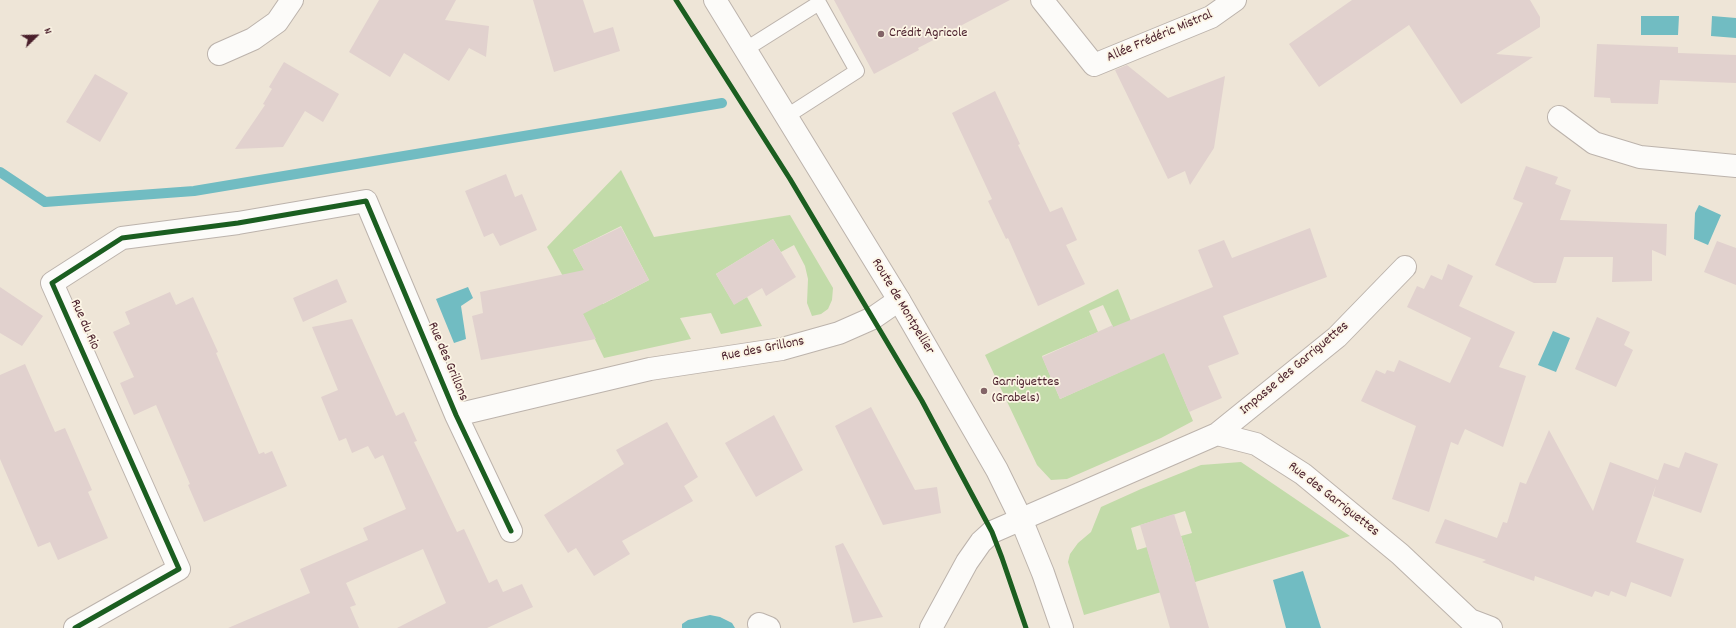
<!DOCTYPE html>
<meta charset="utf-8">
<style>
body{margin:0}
#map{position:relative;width:1736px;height:628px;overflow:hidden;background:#eee5d7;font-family:Dekko,sans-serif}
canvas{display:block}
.north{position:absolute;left:16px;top:16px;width:40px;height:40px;-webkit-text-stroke:3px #fcf5e5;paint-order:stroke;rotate:67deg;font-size:11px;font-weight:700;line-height:16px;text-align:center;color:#4a1f2b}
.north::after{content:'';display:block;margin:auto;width:14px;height:18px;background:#4a1f2b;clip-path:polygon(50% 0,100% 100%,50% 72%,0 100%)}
</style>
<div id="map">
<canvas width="1736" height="628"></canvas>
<div class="north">N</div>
</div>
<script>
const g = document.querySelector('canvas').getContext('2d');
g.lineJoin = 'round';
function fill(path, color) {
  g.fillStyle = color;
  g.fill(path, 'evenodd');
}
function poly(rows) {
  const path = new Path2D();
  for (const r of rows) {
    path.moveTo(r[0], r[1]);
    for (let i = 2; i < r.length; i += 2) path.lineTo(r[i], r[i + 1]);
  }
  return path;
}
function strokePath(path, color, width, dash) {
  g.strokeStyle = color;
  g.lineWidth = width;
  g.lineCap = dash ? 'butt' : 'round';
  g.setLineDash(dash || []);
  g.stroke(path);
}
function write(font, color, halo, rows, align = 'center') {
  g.font = font + ' Dekko,sans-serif';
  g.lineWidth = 3.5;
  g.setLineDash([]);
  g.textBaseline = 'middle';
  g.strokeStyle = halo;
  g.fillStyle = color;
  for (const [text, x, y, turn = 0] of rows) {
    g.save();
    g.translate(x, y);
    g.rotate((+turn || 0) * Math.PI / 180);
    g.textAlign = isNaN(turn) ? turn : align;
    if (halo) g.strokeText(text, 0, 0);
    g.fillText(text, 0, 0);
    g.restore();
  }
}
fill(poly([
 [621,170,654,237,790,215,833,288,832,300,828,309,821,314,812,316,807,303,808,279,805,266,794,245,781,252,773,239,716,274,734,304,747,297,762,326,721,334,711,313,680,318,691,339,604,358,577,302,547,247],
 [621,226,649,280,603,304,573,250],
 [1118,289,1143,351,1161,344,1193,421,1161,438,1067,479,1051,480,1037,465,985,355],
 [1103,305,1131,367,1060,399,1042,356,1098,332,1089,311],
 [1241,462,1350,536,1084,615,1068,562,1070,554,1078,543,1091,532,1101,507,1141,489,1201,465],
 [1185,511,1192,533,1181,536,1191,568,1156,579,1147,547,1137,550,1131,528]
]), '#c2dba9');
fill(poly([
 [1641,16,1679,16,1678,35,1641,35],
 [1712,16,1736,18,1736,38,1711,36],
 [1699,205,1721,215,1708,245,1694,239,1695,213],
 [468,287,473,298,461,306,466,339,454,343,436,299],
 [1553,331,1570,338,1556,372,1538,365],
 [1303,571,1321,628,1286,628,1273,580],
 [710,615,720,617,732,623,735,628,682,628,682,624,688,620]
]), '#71bcc2');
strokePath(poly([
 [0,172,45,202,194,191,722,103]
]), '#71bcc2', 10);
fill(poly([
 [379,0,456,0,445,20,489,26,486,57,469,48,449,81,404,53,390,77,349,52],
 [533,0,583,0,594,33,613,27,620,51,554,72],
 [834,0,1010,0,918,48,919,50,874,74],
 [1352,0,1530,0,1540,17,1540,27,1496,54,1533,57,1461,104,1409,25,1319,87,1289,44],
 [1597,44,1678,47,1678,53,1736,55,1736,83,1660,80,1658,104,1611,103,1610,98,1594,97],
 [284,62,339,94,323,122,305,111,283,147,235,149,265,105,263,104,272,89,269,87],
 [1127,65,1168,98,1225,76,1214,148,1190,185,1185,171,1168,179,1115,70],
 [95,74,128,93,100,142,66,122],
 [995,91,1020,144,1018,145,1050,212,1062,207,1077,240,1066,245,1085,284,1038,306,1008,238,1006,239,988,201,992,199,952,113],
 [1526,166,1558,177,1555,184,1571,190,1560,220,1667,224,1666,256,1652,250,1652,281,1612,282,1613,257,1564,257,1556,283,1534,283,1495,265,1523,203,1513,199],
 [506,174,515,197,522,194,537,230,500,246,493,233,484,237,465,191],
 [621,227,649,280,583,314,596,339,481,360,472,316,483,313,480,292,584,270,573,250],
 [1310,228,1327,277,1223,316,1239,354,1208,366,1222,398,1189,412,1164,353,1060,399,1042,357,1113,325,1113,327,1213,287,1198,250,1224,240,1232,258],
 [773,239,796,277,766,296,762,288,734,305,716,274],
 [1717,241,1736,248,1736,285,1704,272],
 [1448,264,1473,276,1459,306,1515,332,1499,367,1526,376,1503,447,1465,429,1458,445,1451,442,1429,512,1392,499,1416,426,1361,401,1376,370,1385,374,1387,370,1394,372,1399,360,1450,383,1471,338,1407,307,1417,286,1424,289,1431,275,1442,280],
 [337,279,347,302,303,322,293,298],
 [0,287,43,316,22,346,0,333],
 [170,292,176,305,193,297,218,352,216,353,259,454,264,452,265,454,272,451,287,486,204,522,188,485,190,484,156,405,134,415,120,383,134,377,113,332,130,324,125,312],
 [1597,317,1630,332,1624,345,1633,350,1616,387,1575,369],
 [352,319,396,416,404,412,417,441,414,442,457,532,464,529,489,583,497,579,503,592,522,584,533,607,487,628,397,628,446,603,423,549,346,583,356,605,350,607,359,628,228,628,310,593,300,569,368,540,363,528,406,509,383,455,375,459,368,446,352,453,346,438,339,441,321,397,338,390,312,327],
 [25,364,55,432,65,428,92,490,88,492,108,538,58,560,50,542,38,547,0,459,0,375],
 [871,407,915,490,937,487,941,513,883,525,835,426],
 [774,415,803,470,756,497,725,443],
 [667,422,698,477,684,486,693,501,622,541,630,554,594,576,576,548,568,553,544,515,624,464,616,450],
 [1549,430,1593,511,1610,462,1658,480,1664,463,1679,468,1685,452,1718,464,1701,513,1653,496,1656,485,1636,542,1684,559,1671,597,1631,582,1626,597,1611,591,1609,596,1595,591,1592,597,1535,576,1534,581,1482,562,1486,560,1435,543,1445,519,1497,538,1503,522,1507,523,1520,482,1526,484],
 [1174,514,1191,568,1209,628,1170,628,1140,525],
 [843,543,883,617,853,623,835,546]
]), '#e1d1ce');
const lane = poly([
 [746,49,819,3,857,71,787,116]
]);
const street = poly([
 [1042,0,1094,65,1211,17,1235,0],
 [219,54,253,39,277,22,292,0],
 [1559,117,1594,143,1640,157,1736,166],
 [456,415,650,369,782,349,839,333,873,318,899,300],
 [1217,434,1337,337,1405,267],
 [759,624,769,628],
 [75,628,179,569,52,283,122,238,238,223,366,201,456,415,511,531],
 [931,628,967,562,981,542,992,532,1217,434,1256,444,1303,474,1400,554,1470,620,1491,628]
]);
const secondary = poly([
 [715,0,899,300,997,470,1021,519,1043,573,1062,628]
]);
strokePath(lane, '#bcb3ac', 16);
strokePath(street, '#bcb3ac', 24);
strokePath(secondary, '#bcb3ac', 24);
strokePath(lane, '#fcfbf9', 14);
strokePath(street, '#fcfbf9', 22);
strokePath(secondary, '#fcfbf9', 22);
strokePath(poly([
 [676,0,790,179,922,401,992,532,1002,558,1026,628],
 [75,628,179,569,52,283,122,238,238,223,366,201,456,415,511,531]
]), '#1b5e20', 5);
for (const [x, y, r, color] of [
 [881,34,4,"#836467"],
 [984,391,4,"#836467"]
]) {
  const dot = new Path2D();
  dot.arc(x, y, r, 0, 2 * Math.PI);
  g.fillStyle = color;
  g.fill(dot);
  strokePath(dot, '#fcf5e5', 1.5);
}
write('14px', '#4a1f2b', '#fcf5e5', [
 ["Crédit Agricole",889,34],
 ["Garriguettes",992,383],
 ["(Grabels)",992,399]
], 'left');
write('14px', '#4a1f2b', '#fcf5e5', [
 ["Allée Frédéric Mistral",1160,37,-23],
 ["Route de Montpellier",902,307,59],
 ["Rue du Rio",84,325,66],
 ["Rue des Grillons",763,350,-11],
 ["Rue des Grillons",447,362,67],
 ["Impasse des Garriguettes",1295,369,-40],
 ["Rue des Garriguettes",1333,500,38]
]);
</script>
